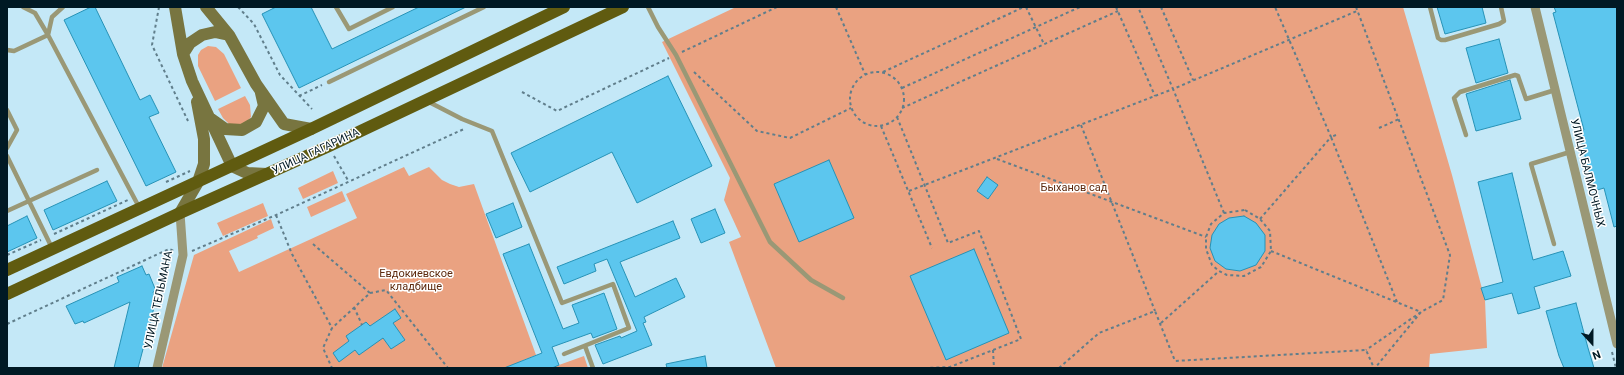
<!DOCTYPE html>
<meta charset="utf-8">
<style>
body{margin:0}
#map{position:relative;width:1624px;height:375px;overflow:hidden;background:#c4e8f7;font-family:Roboto,sans-serif}
canvas{display:block}
.frame{position:absolute;inset:0;border:8px solid #001924;pointer-events:none}
.north{position:absolute;left:1572px;top:323px;width:40px;height:40px;-webkit-text-stroke:3px #fff;paint-order:stroke;rotate:159deg;font-size:11px;font-weight:700;line-height:16px;text-align:center;color:#001924}
.north::after{content:'';display:block;margin:auto;width:14px;height:18px;background:#001924;clip-path:polygon(50% 0,100% 100%,50% 72%,0 100%)}
</style>
<div id="map">
<canvas width="1624" height="375"></canvas>
<div class="frame"></div>
<div class="north">N</div>
</div>
<script>
const g = document.querySelector('canvas').getContext('2d');
g.lineJoin = 'round';
function fill(path, color) {
  g.fillStyle = color;
  g.fill(path, 'evenodd');
}
function poly(rows) {
  const path = new Path2D();
  for (const r of rows) {
    if (r.length === 3) {
      path.moveTo(r[0] + r[2], r[1]);
      path.arc(r[0], r[1], r[2], 0, 2 * Math.PI);
      continue;
    }
    path.moveTo(r[0], r[1]);
    for (let i = 2; i < r.length; i += 2) path.lineTo(r[i], r[i + 1]);
  }
  return path;
}
function strokePath(path, color, width, dash) {
  g.strokeStyle = color;
  g.lineWidth = width;
  g.lineCap = dash ? 'butt' : 'round';
  g.setLineDash(dash || []);
  g.stroke(path);
}
function write(font, color, halo, rows, align = 'center') {
  g.font = font + ' Roboto,sans-serif';
  g.lineWidth = 3;
  g.setLineDash([]);
  g.textBaseline = 'middle';
  g.strokeStyle = halo;
  g.fillStyle = color;
  for (const [text, x, y, turn = 0] of rows) {
    g.save();
    g.translate(x, y);
    g.rotate((+turn || 0) * Math.PI / 180);
    g.textAlign = isNaN(turn) ? turn : align;
    if (halo) g.strokeText(text, 0, 0);
    g.fillText(text, 0, 0);
    g.restore();
  }
}
fill(poly([
 [736,7,1403,7,1452,175,1485,300,1487,348,1430,354,1429,368,776,368,729,242,741,237,724,200,730,178,662,42],
 [208,46,216,47,224,54,241,88,215,101,198,66,198,55,201,50],
 [245,96,250,105,251,117,245,124,231,126,223,118,218,109],
 [404,167,409,176,429,167,442,180,450,184,459,187,474,184,536,355,519,362,521,368,162,368,194,255,271,219,274,228,257,236,258,238,229,251,239,272,357,218,346,194],
 [333,171,338,183,303,199,298,188],
 [342,191,346,201,311,217,307,207],
 [263,203,268,216,223,236,217,223],
 [584,356,588,368,552,368,559,365]
]), '#eaa281');
const building = poly([
 [91,7,95,7,140,100,150,95,159,113,149,117,176,172,146,186,64,20,91,7],
 [276,7,311,7,332,49,419,7,466,7,299,88,262,14,276,7],
 [1437,7,1482,7,1486,23,1445,34,1437,7],
 [1554,7,1617,7,1617,226,1614,227,1604,188,1594,191,1579,132,1584,130,1553,13,1556,12,1554,7],
 [1499,39,1508,73,1476,83,1466,48,1499,39],
 [668,76,712,166,637,203,612,152,530,192,511,153,668,76],
 [1510,80,1521,119,1476,131,1466,94,1510,80],
 [829,160,854,218,799,242,774,184,829,160],
 [1512,173,1533,260,1563,251,1571,276,1534,287,1540,308,1518,314,1512,293,1485,300,1481,288,1503,282,1478,182,1512,173],
 [987,177,998,185,988,199,977,191,987,177],
 [107,181,117,201,53,230,44,210,107,181],
 [513,203,522,227,496,238,486,214,513,203],
 [715,209,725,233,701,243,691,219,715,209],
 [27,216,37,238,7,252,7,226,27,216],
 [1244,216,1256,223,1265,235,1265,251,1256,265,1240,271,1226,269,1215,261,1210,248,1212,235,1219,224,1229,218,1244,216],
 [673,221,680,238,620,262,635,297,676,278,685,297,644,317,646,322,643,323,652,345,603,364,595,345,620,336,621,338,637,331,607,259,594,264,596,271,564,284,557,267,673,221],
 [529,244,563,329,579,323,572,305,604,293,617,329,593,338,591,333,552,347,559,365,552,368,504,368,542,353,503,254,529,244],
 [974,249,1009,333,946,360,910,276,974,249],
 [142,266,146,275,149,274,156,291,153,292,156,300,138,368,114,368,130,302,84,323,83,321,75,324,66,306,119,282,117,277,142,266],
 [1576,303,1588,348,1594,368,1564,368,1559,356,1546,311,1576,303],
 [395,309,401,318,393,323,405,340,391,349,383,338,359,355,355,350,339,362,333,353,349,341,346,336,366,322,370,326,395,309],
 [705,356,707,368,667,368,666,364,705,356]
]);
fill(building, '#5cc6ee');
strokePath(building, '#2692b6', 1);
strokePath(poly([
 [159,7,152,45,188,121],
 [238,7,254,24,280,75,312,109],
 [836,7,865,74],
 [1026,7,1044,44],
 [1116,7,1155,96],
 [1161,7,1193,80],
 [1356,7,1450,255,1443,300,1421,312,1366,350],
 [682,52,777,7],
 [694,72,757,131,790,138,851,108],
 [883,72,1024,7],
 [877,99,27],
 [902,88,1080,7],
 [522,92,557,111,669,58],
 [299,96,322,85],
 [902,108,1118,11],
 [897,117,948,243,979,231,1021,339,950,367,927,368],
 [1081,125,1155,311],
 [881,126,932,248],
 [1379,128,1399,119],
 [1336,135,1331,137,1397,302],
 [334,156,349,182],
 [997,159,1206,237],
 [166,182,190,171],
 [909,191,1173,89,1138,7],
 [1245,210,1260,219,1270,231,1271,251,1261,267,1244,276,1227,275,1219,271,1212,265,1206,249,1206,237,1211,224,1224,213,1245,210],
 [1224,213,1173,89,1357,11],
 [276,215,292,254,332,328,323,348,332,368],
 [1260,219,1331,137,1275,7],
 [54,234,128,200],
 [313,244,370,293,332,328],
 [192,251,276,215,464,129],
 [1271,251,1421,312,1375,368],
 [7,255,41,240],
 [370,293,386,290,448,368],
 [354,307,362,325],
 [1161,323,1219,271],
 [7,324,169,249,174,251],
 [993,350,994,368],
 [1612,352,1616,368],
 [1059,368,1099,333,1155,311,1175,361,1366,350,1374,368]
]), '#607e8b', 2, [3, 3]);
strokePath(poly([
 [63,7,52,17,48,35,139,207],
 [336,7,349,29,393,7],
 [648,7,658,27,676,55,770,242,811,280,843,298],
 [1430,7,1438,38,1441,40,1445,40,1499,24,1504,21,1501,7],
 [7,50,14,51,48,35,35,13,23,7],
 [329,82,484,7],
 [427,101,462,119,492,131,562,303,613,284,629,328,564,354],
 [7,110,17,130,7,148],
 [1466,135,1454,98,1460,92,1515,75,1518,76,1519,79,1526,99,1555,90],
 [7,156,52,248],
 [7,211,97,170],
 [1554,244,1531,164,1570,152],
 [585,346,593,368]
]), '#9a9876', 4.5);
strokePath(poly([
 [1535,7,1617,344],
 [157,368,183,255,180,213]
]), '#9a9876', 9);
strokePath(poly([
 [175,7,183,54,192,81,232,166,247,173,267,174],
 [206,7,229,35,256,84,284,124,311,129],
 [183,54,190,43,202,35,215,32,229,35],
 [211,119,225,129,242,130,256,122,264,106,261,93],
 [180,213,198,182,204,164,204,139,197,102]
]), '#787540', 12);
strokePath(poly([
 [7,270,311,129,564,7],
 [7,294,180,213,329,146,623,7]
]), '#605b10', 12);
write('11px', '#001924', '#fff', [
 ["УЛИЦА ГАГАРИНА",316,152,-25],
 ["УЛИЦА БАЛМОЧНЫХ",1587,173,76],
 ["УЛИЦА ТЕЛЬМАНА",159,300,-78]
]);
write('11px', '#5e2a0e', '#fff', [
 ["Быханов сад",1074,188],
 ["Евдокиевское",416,274],
 ["кладбище",416,287]
]);
</script>
